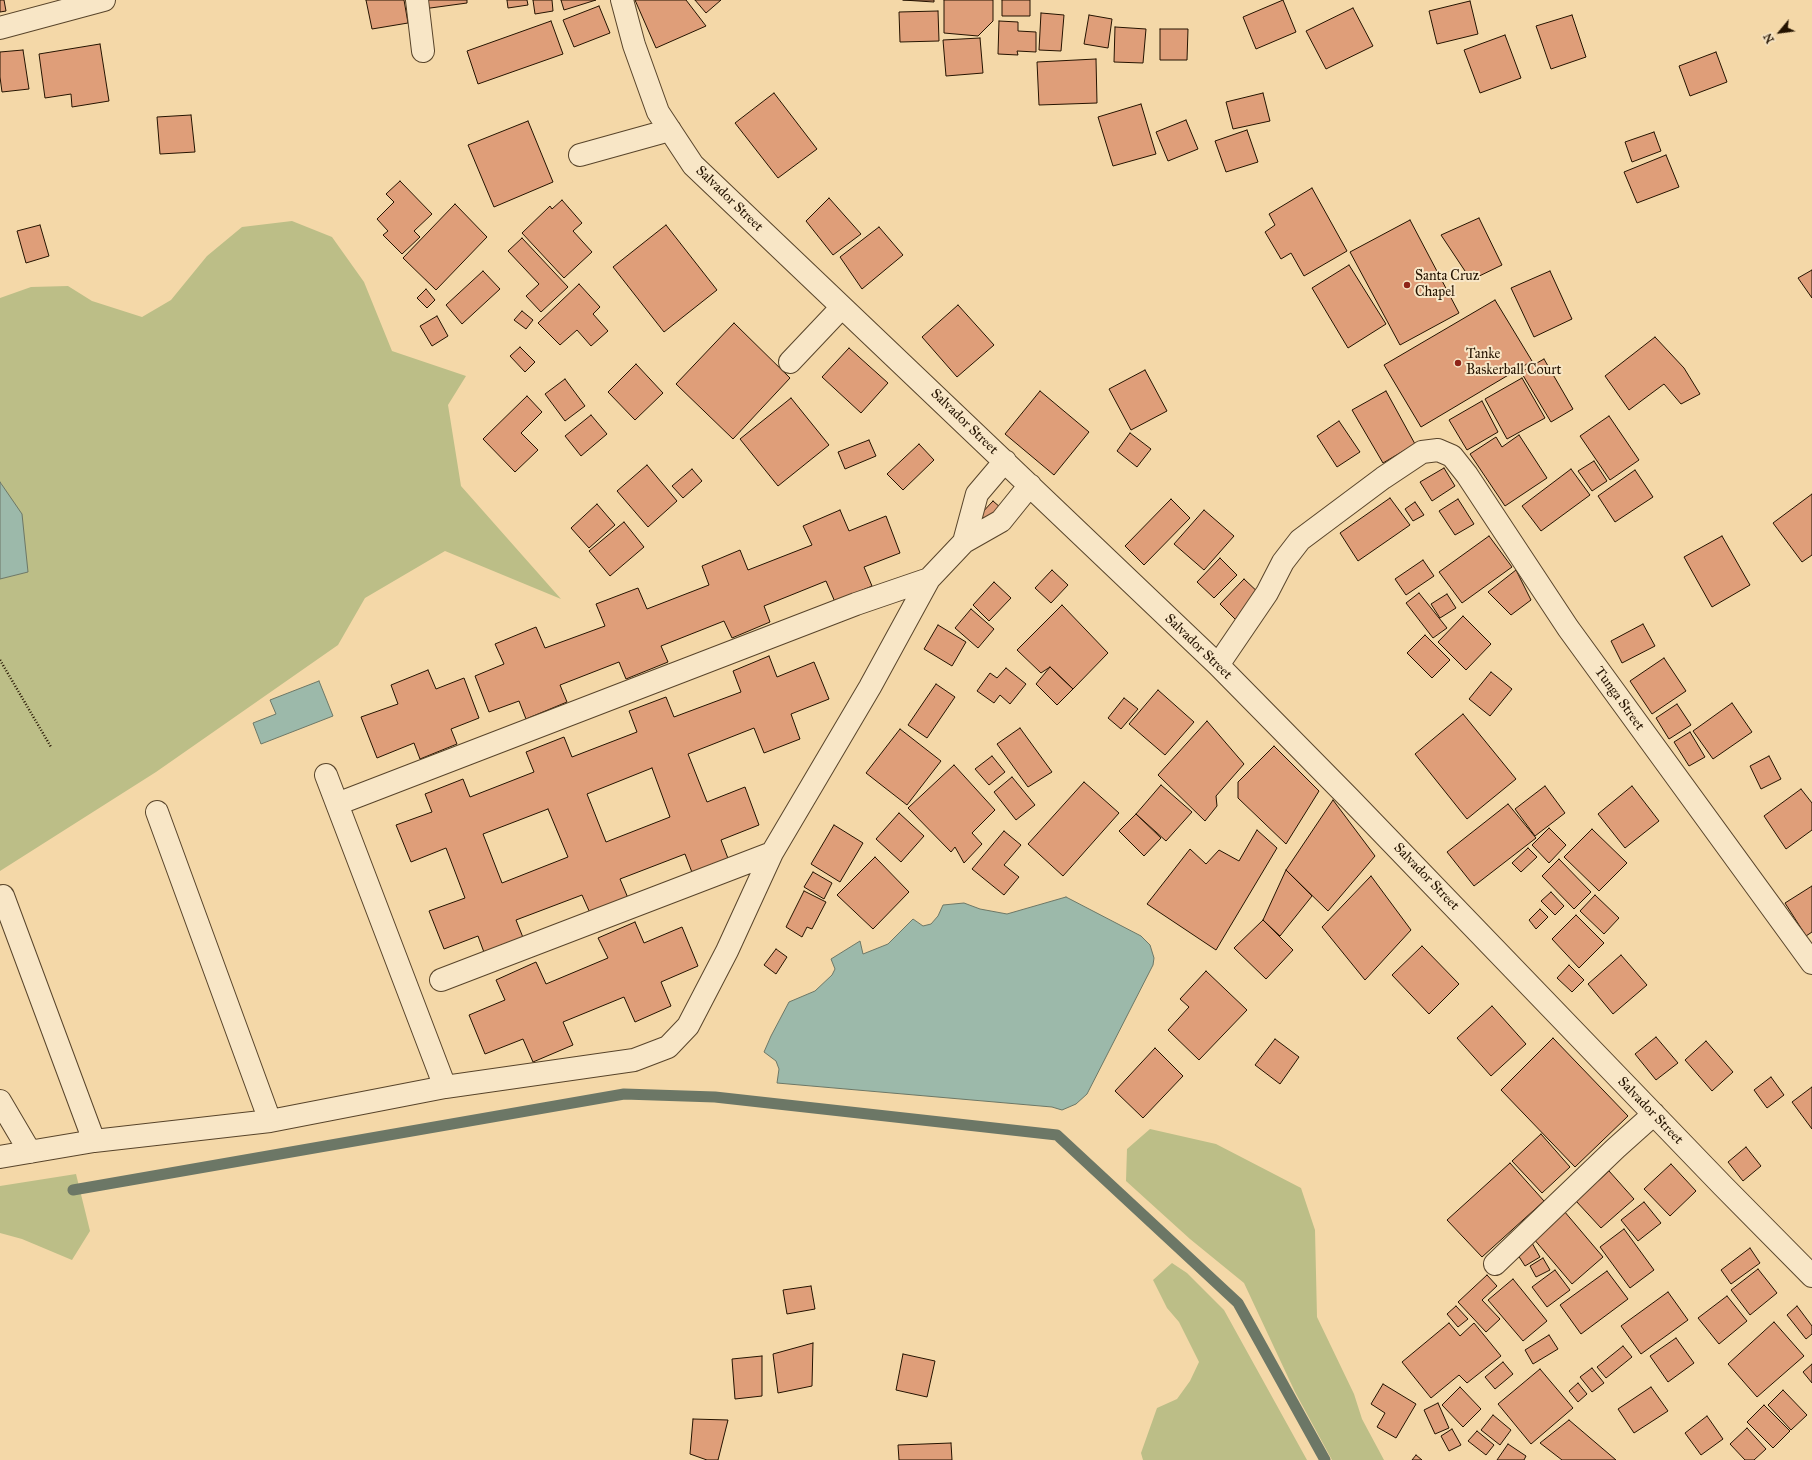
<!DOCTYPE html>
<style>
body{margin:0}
#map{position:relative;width:1812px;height:1460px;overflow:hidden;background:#f4d8a8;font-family:"IM FELL Great Primer",serif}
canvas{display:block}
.north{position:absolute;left:1760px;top:12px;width:40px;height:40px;-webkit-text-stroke:3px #f8e6c6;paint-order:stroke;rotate:241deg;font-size:11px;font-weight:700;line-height:16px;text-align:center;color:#241300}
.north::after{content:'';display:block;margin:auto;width:14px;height:18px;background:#241300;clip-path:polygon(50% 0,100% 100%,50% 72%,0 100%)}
</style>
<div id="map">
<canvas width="1812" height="1460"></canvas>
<div class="north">N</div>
</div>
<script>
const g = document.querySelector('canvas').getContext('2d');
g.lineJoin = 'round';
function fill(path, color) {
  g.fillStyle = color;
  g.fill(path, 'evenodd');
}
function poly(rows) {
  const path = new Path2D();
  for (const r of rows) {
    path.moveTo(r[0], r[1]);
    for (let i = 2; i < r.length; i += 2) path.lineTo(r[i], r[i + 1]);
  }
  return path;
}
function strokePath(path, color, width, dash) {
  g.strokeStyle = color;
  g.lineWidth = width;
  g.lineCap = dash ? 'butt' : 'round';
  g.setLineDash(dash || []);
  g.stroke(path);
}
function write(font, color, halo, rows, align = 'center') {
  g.font = font + ' "IM FELL Great Primer",serif';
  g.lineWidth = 4;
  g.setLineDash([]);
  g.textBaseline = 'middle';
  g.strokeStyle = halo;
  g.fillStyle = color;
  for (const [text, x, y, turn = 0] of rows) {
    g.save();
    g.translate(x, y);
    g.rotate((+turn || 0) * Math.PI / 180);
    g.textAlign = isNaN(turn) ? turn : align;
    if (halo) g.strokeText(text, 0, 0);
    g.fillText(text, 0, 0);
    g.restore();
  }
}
fill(poly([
 [292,221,332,237,364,282,392,351,466,376,448,405,461,486,561,599,445,551,365,598,338,645,156,772,0,871,0,579,28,572,2,484,0,482,0,298,31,287,68,286,92,301,142,317,171,300,207,256,242,227],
 [1150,1129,1216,1144,1301,1188,1315,1230,1317,1317,1354,1394,1362,1419,1384,1460,1332,1460,1295,1392,1244,1283,1190,1239,1126,1181,1127,1149],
 [76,1174,90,1231,72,1260,22,1239,0,1233,0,1186],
 [1172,1263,1187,1273,1224,1310,1307,1460,1143,1460,1141,1453,1157,1408,1177,1399,1190,1381,1199,1362,1179,1322,1167,1308,1153,1280]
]), '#bcbe87');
const water = poly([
 [0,482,22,514,28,572,0,579,0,482],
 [319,681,333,716,261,744,253,723,276,714,270,700,319,681],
 [1066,897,1141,936,1150,945,1154,958,1153,965,1087,1094,1076,1104,1062,1110,1052,1107,777,1083,779,1069,776,1061,764,1052,771,1036,789,1002,815,991,832,975,835,969,831,959,860,941,863,954,888,944,913,919,923,926,931,924,938,916,943,905,964,903,980,909,1007,914,1066,897]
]);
fill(water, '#9cb9aa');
strokePath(water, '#6c7766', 1);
strokePath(poly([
 [73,1190,624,1094,715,1097,1057,1135,1238,1303,1325,1460]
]), '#6c7766', 11);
const building = poly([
 [0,0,4,0,6,11,0,12,0,0],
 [366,0,404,0,408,23,372,29,366,0],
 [422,0,467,0,467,3,423,9,422,0],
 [507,0,527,0,528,5,508,8,507,0],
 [533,0,552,0,553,11,535,14,533,0],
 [561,0,596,0,564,10,561,0],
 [635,0,686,0,706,26,656,48,635,0],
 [695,0,721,0,706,13,695,0],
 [903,0,934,0,934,2,903,0],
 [944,0,993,0,993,21,978,36,944,33,944,0],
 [1002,0,1030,0,1030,16,1002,16,1002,0],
 [1283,0,1296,32,1256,49,1243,17,1283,0],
 [1470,1,1478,34,1437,44,1429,11,1470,1],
 [599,6,610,33,574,47,563,20,599,6],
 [1353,8,1373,46,1326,69,1306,31,1353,8],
 [938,11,939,41,900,42,899,12,938,11],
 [1041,13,1064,15,1061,51,1039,50,1041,13],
 [1089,15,1112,19,1108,48,1084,44,1089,15],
 [1572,15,1586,57,1551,69,1536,26,1572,15],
 [551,21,563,54,478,84,467,51,551,21],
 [999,21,1018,22,1018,31,1036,32,1036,52,1017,51,1018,55,998,54,999,21],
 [1115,27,1146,29,1143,63,1114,62,1115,27],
 [1160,29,1188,29,1187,60,1160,60,1160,29],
 [1505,35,1521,78,1480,93,1464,50,1505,35],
 [980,38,983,73,946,76,943,40,980,38],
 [100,44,109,101,72,107,71,94,45,98,39,54,100,44],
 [23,50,29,89,2,92,0,77,0,52,23,50],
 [1716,52,1727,82,1690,96,1679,66,1716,52],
 [1096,59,1097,103,1039,105,1037,62,1096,59],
 [774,93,817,149,778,178,735,123,774,93],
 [1263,93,1270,121,1233,129,1226,102,1263,93],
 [1141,104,1156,154,1113,166,1098,117,1141,104],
 [191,115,195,152,160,154,157,117,191,115],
 [1186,120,1198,149,1168,161,1156,132,1186,120],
 [528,121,553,182,494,207,468,145,528,121],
 [1247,130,1258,162,1226,172,1215,141,1247,130],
 [1654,132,1661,151,1632,162,1625,142,1654,132],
 [1666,155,1679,187,1637,203,1624,172,1666,155],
 [400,181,432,214,414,231,420,237,402,254,383,235,388,231,377,219,394,202,386,194,400,181],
 [1312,188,1347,251,1304,276,1291,253,1281,259,1265,232,1275,225,1269,214,1312,188],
 [829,198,861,234,833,255,806,221,829,198],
 [562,200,582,223,573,231,592,252,564,278,522,233,550,206,552,209,562,200],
 [455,204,487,237,436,290,403,258,455,204],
 [1479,218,1502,265,1471,280,1441,235,1479,218],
 [1410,220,1459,313,1400,345,1350,252,1410,220],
 [40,225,49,256,26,263,17,231,40,225],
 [666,225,717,290,664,332,613,267,666,225],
 [879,227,903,255,862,289,840,257,879,227],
 [522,238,568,287,541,312,526,296,539,284,508,251,522,238],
 [1349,265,1386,324,1348,348,1312,288,1349,265],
 [1812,270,1812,298,1798,278,1812,270],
 [483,271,500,289,462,324,446,305,483,271],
 [1550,271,1572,319,1534,337,1511,288,1550,271],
 [579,284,600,307,593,314,608,331,591,346,577,330,560,345,538,323,579,284],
 [426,289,435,300,427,308,417,298,426,289],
 [1495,300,1532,361,1421,427,1384,365,1495,300],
 [958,305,994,345,957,377,922,337,958,305],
 [522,311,533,320,526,329,514,320,522,311],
 [437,316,448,336,432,346,420,326,437,316],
 [734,323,790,378,733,439,676,384,734,323],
 [1655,337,1684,368,1700,394,1681,404,1664,384,1629,410,1605,376,1655,337],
 [520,347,535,362,525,372,510,356,520,347],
 [849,348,888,383,861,413,822,377,849,348],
 [1544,359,1573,409,1551,422,1521,372,1544,359],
 [636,364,663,393,635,420,608,392,636,364],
 [1145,370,1167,411,1131,430,1109,389,1145,370],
 [1522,378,1545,418,1507,439,1485,399,1522,378],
 [565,379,585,406,565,421,545,394,565,379],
 [1040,391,1089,432,1054,475,1005,434,1040,391],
 [1386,391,1415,444,1383,463,1352,410,1386,391],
 [527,396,542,412,521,433,538,450,515,472,483,439,527,396],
 [791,398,829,445,778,486,740,439,791,398],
 [1482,401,1498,432,1467,450,1449,420,1482,401],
 [591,415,607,434,581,456,565,436,591,415],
 [1609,416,1639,460,1610,480,1580,436,1609,416],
 [1339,421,1360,452,1337,467,1317,436,1339,421],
 [1130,433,1151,449,1137,467,1117,451,1130,433],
 [1519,435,1547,478,1505,506,1470,454,1496,437,1502,447,1519,435],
 [869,440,876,456,845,469,838,452,869,440],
 [919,444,934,460,903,490,887,474,919,444],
 [1594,461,1607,481,1592,491,1578,471,1594,461],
 [647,465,677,501,648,527,617,491,647,465],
 [1444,468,1455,486,1432,501,1420,482,1444,468],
 [692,469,702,481,683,498,672,486,692,469],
 [1571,469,1590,495,1541,531,1522,506,1571,469],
 [1635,470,1653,497,1615,522,1598,496,1635,470],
 [1812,494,1812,555,1802,562,1773,523,1812,494],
 [1390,498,1410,525,1358,561,1340,533,1390,498],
 [1171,499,1190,518,1144,565,1125,546,1171,499],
 [1458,499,1474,524,1455,535,1439,511,1458,499],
 [993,501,1001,508,986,523,979,516,993,501],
 [1415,502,1424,515,1413,521,1405,509,1415,502],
 [597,504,615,525,589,548,571,528,597,504],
 [840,510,849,531,886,516,900,553,864,567,872,586,835,602,826,581,764,606,770,622,732,638,724,621,661,646,668,662,626,679,619,662,560,685,567,702,526,719,519,701,489,712,475,676,504,664,495,644,536,627,545,648,605,626,596,604,638,588,647,609,709,585,702,566,740,550,748,570,812,545,803,526,840,510],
 [1204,510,1234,536,1204,570,1174,544,1204,510],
 [624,522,644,547,610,576,589,551,624,522],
 [1489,536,1512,567,1462,603,1439,572,1489,536],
 [1722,536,1750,585,1712,607,1684,557,1722,536],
 [1220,558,1237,575,1214,598,1197,582,1220,558],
 [1423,560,1434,576,1406,595,1395,579,1423,560],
 [1052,570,1068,585,1051,603,1035,588,1052,570],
 [1516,570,1531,600,1511,615,1488,592,1516,570],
 [1244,579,1262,596,1238,622,1220,604,1244,579],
 [994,582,1011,598,989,621,973,605,994,582],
 [1419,593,1447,628,1433,638,1406,603,1419,593],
 [1447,594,1456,608,1440,618,1431,604,1447,594],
 [1062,605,1108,653,1073,689,1050,667,1041,673,1017,650,1062,605],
 [971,609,994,629,978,648,955,628,971,609],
 [1463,616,1491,644,1466,670,1438,642,1463,616],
 [1643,624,1655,646,1622,663,1611,641,1643,624],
 [938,625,966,642,952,666,924,649,938,625],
 [1425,635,1450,660,1432,678,1407,653,1425,635],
 [769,656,777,677,814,662,829,699,791,714,800,739,764,753,754,728,688,754,707,802,745,787,759,825,721,840,729,861,693,875,685,854,620,879,628,898,590,913,582,895,516,920,524,940,485,955,478,936,444,949,429,911,465,898,446,848,411,862,396,825,432,812,425,794,463,779,470,797,534,772,526,752,564,737,572,757,637,732,629,711,666,697,674,717,741,692,733,671,769,656],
 [652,768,670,817,606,842,587,794,652,768],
 [548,809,568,857,502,883,483,834,548,809],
 [1664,658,1686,691,1652,714,1630,681,1664,658],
 [1050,667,1073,689,1057,705,1036,684,1050,667],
 [1006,668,1026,684,1010,704,1000,695,994,703,977,691,990,673,997,678,1006,668],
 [428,670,436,689,464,678,479,718,451,729,457,744,420,759,414,743,377,758,361,717,398,704,391,685,428,670],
 [1491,672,1512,689,1490,716,1469,699,1491,672],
 [936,684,955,697,927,738,908,725,936,684],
 [1158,690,1194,722,1165,755,1129,724,1158,690],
 [1124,698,1138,709,1121,729,1108,718,1124,698],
 [1732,703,1752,732,1713,759,1693,731,1732,703],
 [1677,704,1691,725,1669,739,1656,718,1677,704],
 [1463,714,1516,779,1467,819,1415,754,1463,714],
 [1207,721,1244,764,1216,796,1217,806,1205,821,1158,775,1207,721],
 [1020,728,1052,772,1028,787,997,744,1020,728],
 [900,729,941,761,907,805,866,773,900,729],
 [1690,732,1705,757,1689,766,1674,742,1690,732],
 [1274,746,1319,791,1286,844,1238,798,1238,782,1274,746],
 [992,756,1005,772,989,785,975,769,992,756],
 [1769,756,1781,779,1761,789,1750,766,1769,756],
 [954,765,995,810,972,833,982,844,964,863,955,847,951,852,908,808,954,765],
 [1012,777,1035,805,1016,820,994,792,1012,777],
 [1084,782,1119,813,1063,876,1028,844,1084,782],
 [1161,785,1192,812,1166,841,1136,814,1161,785],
 [1545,786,1565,813,1535,836,1515,809,1545,786],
 [1632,786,1659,821,1625,848,1598,814,1632,786],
 [1801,789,1812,803,1812,830,1786,849,1764,816,1801,789],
 [1333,800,1375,856,1328,911,1286,870,1333,800],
 [1508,804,1536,838,1474,886,1447,852,1508,804],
 [899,813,924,836,901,862,876,839,899,813],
 [1136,814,1161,838,1144,856,1119,831,1136,814],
 [834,825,863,843,840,882,811,864,834,825],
 [1549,828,1566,845,1549,863,1532,845,1549,828],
 [1592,829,1627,863,1599,891,1564,857,1592,829],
 [1257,830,1277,848,1216,950,1147,904,1190,849,1206,864,1219,850,1239,861,1257,830],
 [1004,831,1021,845,1004,865,1019,877,1004,895,972,869,1004,831],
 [1528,848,1537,857,1521,872,1512,863,1528,848],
 [875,857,909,892,873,929,837,895,875,857],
 [1559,859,1591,892,1574,909,1542,876,1559,859],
 [1286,870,1312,896,1280,936,1263,920,1286,870],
 [813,872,832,883,824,899,804,887,813,872],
 [1371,876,1411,930,1365,980,1322,927,1371,876],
 [1812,886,1812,932,1806,936,1785,903,1812,886],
 [804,891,826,902,812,929,807,927,802,937,786,927,804,891],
 [1551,892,1564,906,1555,915,1541,901,1551,892],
 [1595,895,1619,918,1604,934,1580,911,1595,895],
 [1540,909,1548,917,1536,929,1529,920,1540,909],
 [1576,915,1604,943,1579,968,1552,939,1576,915],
 [1263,920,1293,950,1266,979,1234,948,1263,920],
 [635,922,644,943,682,927,698,966,661,982,671,1006,635,1022,624,997,563,1022,573,1045,533,1062,523,1039,485,1054,469,1015,505,1000,496,980,536,962,546,984,608,958,598,938,635,922],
 [1422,946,1459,984,1429,1014,1392,975,1422,946],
 [776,949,787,957,776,974,764,965,776,949],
 [1621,955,1647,985,1613,1014,1588,984,1621,955],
 [1569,965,1584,980,1572,992,1557,978,1569,965],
 [1206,971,1247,1010,1199,1060,1168,1030,1189,1007,1180,999,1206,971],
 [1492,1006,1526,1044,1491,1076,1457,1038,1492,1006],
 [1656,1037,1678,1063,1656,1080,1635,1054,1656,1037],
 [1553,1038,1628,1116,1575,1167,1501,1090,1553,1038],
 [1275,1039,1299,1057,1280,1084,1255,1065,1275,1039],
 [1706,1041,1733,1072,1712,1091,1685,1060,1706,1041],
 [1155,1048,1183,1076,1143,1118,1115,1091,1155,1048],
 [1771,1077,1784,1095,1767,1108,1754,1090,1771,1077],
 [1812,1087,1812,1129,1792,1102,1812,1087],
 [1541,1134,1570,1167,1542,1193,1512,1161,1541,1134],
 [1746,1147,1761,1166,1743,1181,1728,1162,1746,1147],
 [1510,1163,1544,1201,1482,1257,1447,1220,1510,1163],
 [1671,1164,1696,1191,1670,1216,1644,1189,1671,1164],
 [1609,1171,1634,1199,1601,1228,1576,1201,1609,1171],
 [1644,1202,1661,1223,1638,1241,1621,1220,1644,1202],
 [1564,1211,1603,1257,1572,1284,1533,1238,1564,1211],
 [1624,1229,1654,1270,1630,1288,1600,1247,1624,1229],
 [1532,1243,1540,1257,1525,1266,1516,1252,1532,1243],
 [1750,1248,1760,1263,1731,1284,1721,1270,1750,1248],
 [1543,1258,1550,1270,1536,1277,1530,1266,1543,1258],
 [1758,1269,1777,1293,1750,1315,1731,1290,1758,1269],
 [1555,1270,1570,1290,1547,1307,1532,1287,1555,1270],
 [1607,1271,1628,1299,1581,1334,1560,1305,1607,1271],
 [1487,1275,1497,1286,1482,1300,1500,1319,1486,1332,1458,1302,1487,1275],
 [1513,1279,1547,1321,1523,1341,1488,1300,1513,1279],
 [811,1286,815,1309,787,1314,783,1290,811,1286],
 [1668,1292,1688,1320,1641,1354,1621,1326,1668,1292],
 [1727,1296,1747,1321,1719,1344,1698,1318,1727,1296],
 [1456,1306,1468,1319,1458,1327,1447,1314,1456,1306],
 [1797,1306,1812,1326,1812,1334,1806,1339,1787,1315,1797,1306],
 [1774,1322,1804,1356,1757,1397,1728,1364,1774,1322],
 [1449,1323,1460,1336,1474,1323,1501,1356,1467,1383,1459,1375,1431,1398,1402,1362,1449,1323],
 [1549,1335,1558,1349,1533,1364,1525,1350,1549,1335],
 [1676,1338,1694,1363,1668,1382,1650,1356,1676,1338],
 [813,1343,812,1386,778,1393,773,1354,813,1343],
 [1623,1346,1632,1357,1606,1378,1597,1367,1623,1346],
 [903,1354,935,1361,927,1397,896,1390,903,1354],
 [762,1356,762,1396,735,1399,732,1359,762,1356],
 [1503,1362,1513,1374,1495,1389,1485,1377,1503,1362],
 [1812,1364,1812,1383,1803,1372,1812,1364],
 [1592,1368,1604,1383,1592,1392,1580,1377,1592,1368],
 [1540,1369,1573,1408,1531,1444,1498,1404,1540,1369],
 [1578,1383,1587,1394,1578,1402,1569,1391,1578,1383],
 [1383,1384,1416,1404,1396,1438,1377,1427,1385,1413,1371,1404,1383,1384],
 [1460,1387,1481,1409,1463,1427,1442,1405,1460,1387],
 [1651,1387,1668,1411,1634,1433,1618,1409,1651,1387],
 [1783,1390,1807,1415,1791,1430,1768,1405,1783,1390],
 [1438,1403,1449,1428,1435,1434,1424,1410,1438,1403],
 [1764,1405,1790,1431,1773,1448,1747,1422,1764,1405],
 [1493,1415,1511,1430,1500,1445,1481,1430,1493,1415],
 [1707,1416,1723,1439,1701,1455,1685,1433,1707,1416],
 [693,1419,728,1420,718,1460,707,1460,690,1454,693,1419],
 [1569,1420,1616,1460,1562,1460,1540,1443,1569,1420],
 [1747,1428,1766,1449,1754,1460,1745,1460,1730,1444,1747,1428],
 [1452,1429,1461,1445,1449,1451,1441,1436,1452,1429],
 [1477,1431,1494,1445,1486,1455,1468,1441,1477,1431],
 [951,1443,952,1460,899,1460,898,1445,951,1443],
 [1508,1444,1526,1456,1524,1460,1497,1460,1508,1444],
 [1416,1455,1422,1460,1412,1460,1416,1455]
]);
fill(building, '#df9e79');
strokePath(building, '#241300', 1);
const minor = poly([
 [417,0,423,51],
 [622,0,634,45,658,112,693,165,1218,665,1350,799,1723,1186,1812,1276],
 [0,28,104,0],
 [580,155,670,130],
 [790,362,842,307],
 [964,542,977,494,1005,461],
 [1218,665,1267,593,1283,562,1300,540,1383,478,1422,452,1438,450,1452,456,1467,475,1568,628,1812,963],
 [326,775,445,1087],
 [337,804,856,604,929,579,964,542,1001,521,1030,485],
 [157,812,270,1121],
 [3,896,94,1141],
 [441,980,772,853],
 [0,1101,30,1152],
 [0,1157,94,1141,270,1121,445,1087,634,1060,668,1047,688,1026,727,951,772,853,870,687,929,579],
 [1495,1264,1616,1148,1654,1114]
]);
strokePath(minor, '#58442a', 24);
strokePath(poly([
 [0,660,51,747]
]), '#241300', 2.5, [1, 2]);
strokePath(minor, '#f8e6c6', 22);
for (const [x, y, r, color] of [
 [1407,285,4,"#8f2418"],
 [1458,363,4,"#8f2418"]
]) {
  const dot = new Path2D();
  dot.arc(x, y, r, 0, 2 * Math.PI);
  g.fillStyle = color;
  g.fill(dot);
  strokePath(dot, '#f8e6c6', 1.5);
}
write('14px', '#241300', '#f8e6c6', [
 ["Salvador Street",729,199,44],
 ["Salvador Street",964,422,44],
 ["Salvador Street",1198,647,44],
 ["Tunga Street",1619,699,54],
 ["Salvador Street",1426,877,46],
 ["Salvador Street",1650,1111,46]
]);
write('14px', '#241300', '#f8e6c6', [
 ["Santa Cruz",1415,277],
 ["Chapel",1415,293],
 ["Tanke",1466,355],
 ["Baskerball Court",1466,371]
], 'left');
</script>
